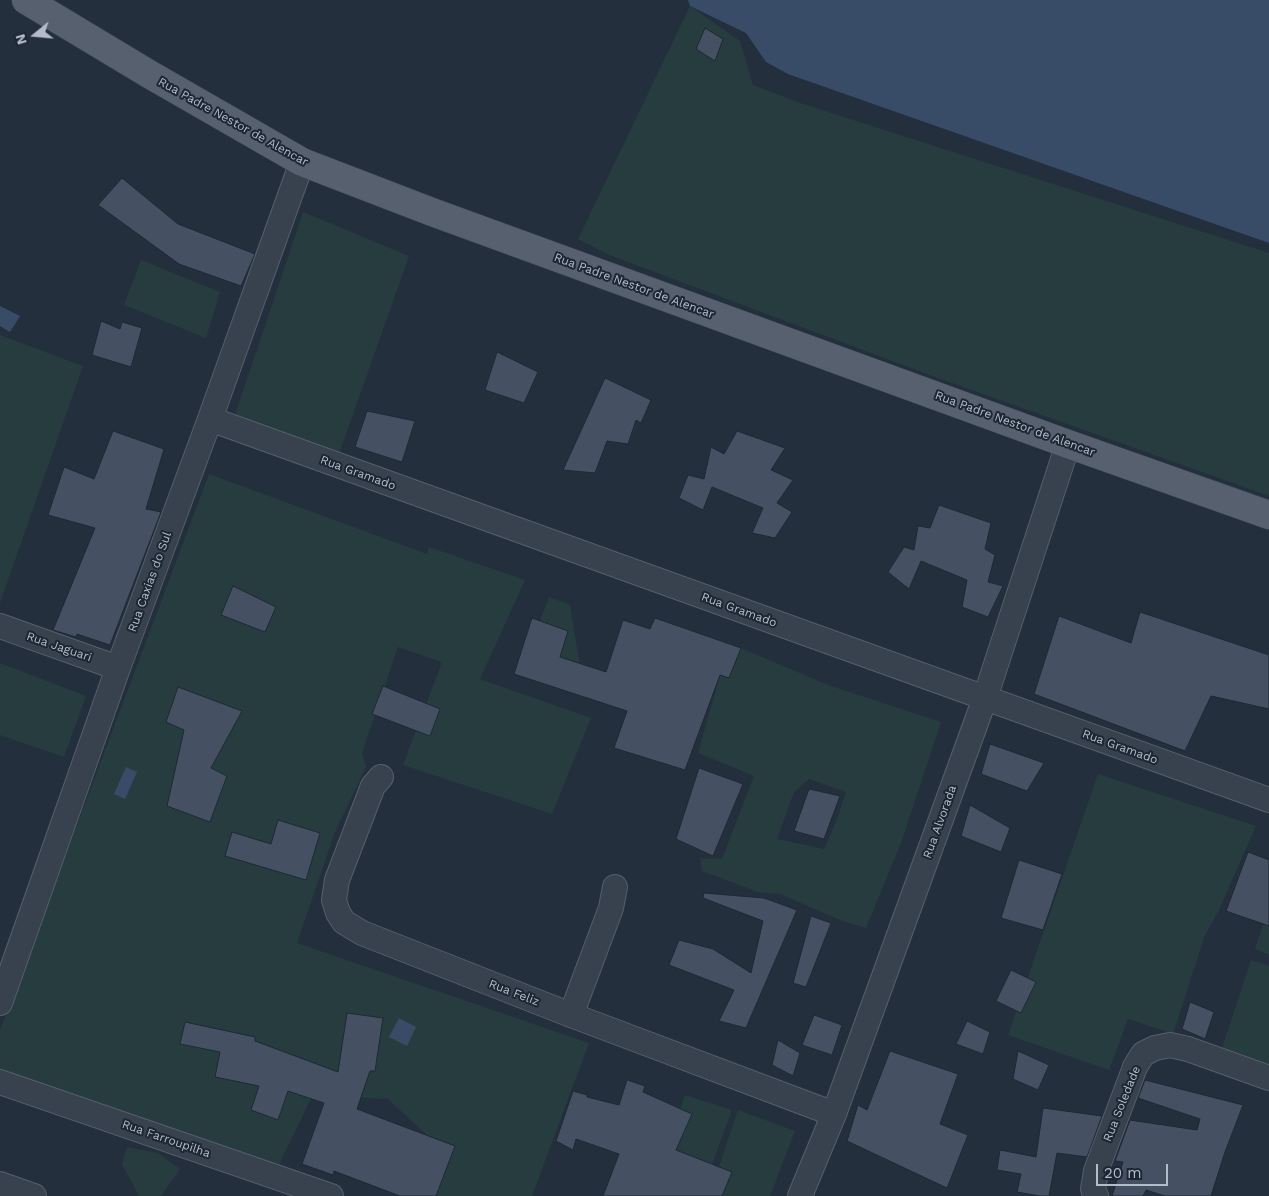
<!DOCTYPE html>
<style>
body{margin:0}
#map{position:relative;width:1269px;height:1196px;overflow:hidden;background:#242f3e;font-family:"Work Sans",sans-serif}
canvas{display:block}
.north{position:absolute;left:10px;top:10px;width:50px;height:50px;-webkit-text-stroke:4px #1d2633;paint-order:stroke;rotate:253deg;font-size:14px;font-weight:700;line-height:20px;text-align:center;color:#b4bcc9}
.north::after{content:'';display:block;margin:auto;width:18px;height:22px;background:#b4bcc9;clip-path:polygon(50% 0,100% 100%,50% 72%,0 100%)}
.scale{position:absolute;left:1096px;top:1164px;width:72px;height:22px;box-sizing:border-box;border:2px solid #b4bcc9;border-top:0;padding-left:6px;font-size:15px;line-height:18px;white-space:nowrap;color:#b4bcc9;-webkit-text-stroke:4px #1d2633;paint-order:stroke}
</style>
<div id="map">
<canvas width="1269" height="1196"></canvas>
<div class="north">N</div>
<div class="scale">20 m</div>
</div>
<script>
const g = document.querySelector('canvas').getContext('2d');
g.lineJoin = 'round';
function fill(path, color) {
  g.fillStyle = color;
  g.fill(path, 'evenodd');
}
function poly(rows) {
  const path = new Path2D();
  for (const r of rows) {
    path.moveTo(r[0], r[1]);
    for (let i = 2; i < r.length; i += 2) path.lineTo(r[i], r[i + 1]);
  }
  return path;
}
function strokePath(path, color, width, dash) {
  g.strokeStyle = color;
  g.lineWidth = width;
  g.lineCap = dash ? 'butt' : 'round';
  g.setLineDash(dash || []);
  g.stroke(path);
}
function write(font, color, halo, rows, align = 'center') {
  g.font = font + ' "Work Sans",sans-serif';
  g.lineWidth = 4;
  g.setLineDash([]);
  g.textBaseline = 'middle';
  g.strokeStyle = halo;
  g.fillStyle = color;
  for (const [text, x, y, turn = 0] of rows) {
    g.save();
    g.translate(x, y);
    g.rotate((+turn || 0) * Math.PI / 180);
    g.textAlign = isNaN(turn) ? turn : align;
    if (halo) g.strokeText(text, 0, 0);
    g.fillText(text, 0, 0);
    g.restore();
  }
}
fill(poly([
 [690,6,740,41,753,85,800,103,1269,253,1269,496,927,374,609,255,578,239],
 [303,212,409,256,339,454,235,415],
 [141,260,220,292,206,338,124,305],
 [0,335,83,366,0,603],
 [209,474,427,554,429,547,525,580,480,679,591,718,552,814,403,765,442,662,398,647,362,753,366,767,335,832,297,943,589,1043,532,1196,415,1196,429,1137,388,1099,334,1096,316,1088,276,1171,0,1076,0,1030],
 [549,597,570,605,580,667,541,660,536,632],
 [741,648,828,685,941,722,901,843,866,928,840,920,780,894,758,892,702,871,700,858,722,859,754,776,698,753,720,675,729,678],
 [809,779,846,792,836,822,824,849,777,839,794,792],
 [0,663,86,696,64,757,0,735],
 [1098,774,1256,826,1218,912,1205,935,1173,1034,1128,1019,1109,1070,1008,1035],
 [1269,906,1269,955,1255,949],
 [1251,960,1269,966,1269,1071,1220,1054],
 [685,1095,732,1110,707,1178,662,1164],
 [738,1110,795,1131,770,1196,709,1196],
 [127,1147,158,1153,180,1169,161,1196,139,1196,122,1164]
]), '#263c3f');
fill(poly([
 [688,0,1269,0,1269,243,788,74,766,62,746,33,690,6],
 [0,306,20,316,10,332,0,326],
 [126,767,137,772,125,799,114,794],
 [399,1018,416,1027,407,1046,389,1037]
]), '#394c67');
const building = poly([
 [705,28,723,39,715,61,696,49,705,28],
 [122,178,178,224,255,254,241,286,179,264,98,205,122,178],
 [101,321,120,329,122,322,142,328,131,367,92,355,101,321],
 [497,352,538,372,524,403,485,390,497,352],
 [605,378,651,400,641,423,636,420,628,444,607,441,595,473,563,470,605,378],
 [367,411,415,421,402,462,355,447,367,411],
 [113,431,164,449,146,509,161,512,110,645,77,634,76,637,53,630,95,528,48,515,64,467,94,479,113,431],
 [737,431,785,448,771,470,793,480,777,503,792,512,775,538,752,533,763,508,712,487,703,510,679,498,688,475,704,479,711,447,724,454,737,431],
 [939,505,991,523,985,549,995,555,988,582,1003,586,988,617,962,607,967,580,921,561,909,589,888,572,904,547,914,550,918,526,930,528,939,505],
 [233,586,276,607,265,632,221,615,233,586],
 [1140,612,1269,655,1269,709,1211,696,1185,751,1034,694,1059,616,1131,643,1140,612],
 [532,618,568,631,560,657,606,672,623,620,650,629,655,618,741,648,729,678,720,675,685,770,614,748,627,711,514,674,532,618],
 [383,686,440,709,430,736,372,714,383,686],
 [178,687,242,711,211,768,227,776,210,822,167,806,184,730,166,722,178,687],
 [990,744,1044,763,1027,791,981,774,990,744],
 [699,768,743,784,713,856,676,839,699,768],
 [809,789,840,796,824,839,794,831,809,789],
 [970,805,1010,828,1001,852,961,836,970,805],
 [278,820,320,833,306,880,225,856,232,832,271,844,278,820],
 [1248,852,1269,860,1269,926,1226,911,1248,852],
 [1019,860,1062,874,1043,930,1001,918,1019,860],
 [704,893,764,898,797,910,746,1028,719,1021,734,990,669,965,679,940,713,949,751,973,763,921,703,898,704,893],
 [811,916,831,923,806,987,793,983,811,916],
 [1011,970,1036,982,1021,1013,996,1001,1011,970],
 [1190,1002,1214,1012,1205,1039,1182,1029,1190,1002],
 [347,1013,383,1018,375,1071,370,1071,357,1109,455,1146,436,1196,400,1196,334,1171,333,1175,302,1164,324,1103,288,1091,278,1120,251,1110,259,1086,215,1077,220,1052,180,1044,185,1022,255,1037,255,1041,338,1072,347,1013],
 [814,1015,842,1025,832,1055,802,1045,814,1015],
 [967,1021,990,1032,983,1054,956,1044,967,1021],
 [778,1040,800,1053,793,1076,772,1065,778,1040],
 [890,1051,958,1074,940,1124,968,1135,947,1188,847,1141,858,1105,867,1110,890,1051],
 [1018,1051,1049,1065,1038,1090,1013,1079,1018,1051],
 [627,1080,645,1086,643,1092,692,1114,676,1150,732,1172,722,1196,603,1196,619,1154,576,1139,573,1150,556,1141,573,1091,587,1095,587,1097,619,1105,627,1080],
 [1145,1080,1243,1105,1225,1152,1211,1196,1165,1196,1146,1190,1143,1196,1112,1196,1123,1162,1115,1161,1130,1120,1197,1130,1200,1119,1138,1098,1145,1080],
 [1043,1108,1102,1116,1087,1157,1057,1153,1049,1196,1040,1196,1017,1192,1021,1174,997,1170,1000,1150,1036,1157,1043,1108]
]);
fill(building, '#455162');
strokePath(building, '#1f2835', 1);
const minor = poly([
 [210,419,1269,800],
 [0,626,118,668],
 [381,777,373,786,337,880,334,900,338,913,344,922,362,933,571,1015,834,1114],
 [0,1003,118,668,210,419,302,162],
 [571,1015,611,908,615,887],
 [0,1082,331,1196],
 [0,1184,34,1196],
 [800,1196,834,1114,985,698,1068,444],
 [1096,1196,1093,1189,1096,1171,1135,1067,1143,1054,1155,1048,1170,1045,1188,1049,1269,1078]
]);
const major = poly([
 [26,0,149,74,302,162,432,212,1068,444,1269,515]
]);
strokePath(minor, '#565f6c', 26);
strokePath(major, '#414a57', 29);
strokePath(minor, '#38414e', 24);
strokePath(major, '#56606e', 28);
write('12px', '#b4bcc9', '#1d2633', [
 ["Rua Padre Nestor de Alencar",233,122,29],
 ["Rua Padre Nestor de Alencar",634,286,20],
 ["Rua Padre Nestor de Alencar",1015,424,20],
 ["Rua Gramado",358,473,20],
 ["Rua Caxias do Sul",150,582,-70],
 ["Rua Gramado",739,610,20],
 ["Rua Jaguari",59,647,19],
 ["Rua Gramado",1120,747,20],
 ["Rua Alvorada",940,822,-70],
 ["Rua Feliz",514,993,21],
 ["Rua Soledade",1122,1104,-68],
 ["Rua Farroupilha",166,1139,19]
]);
</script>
